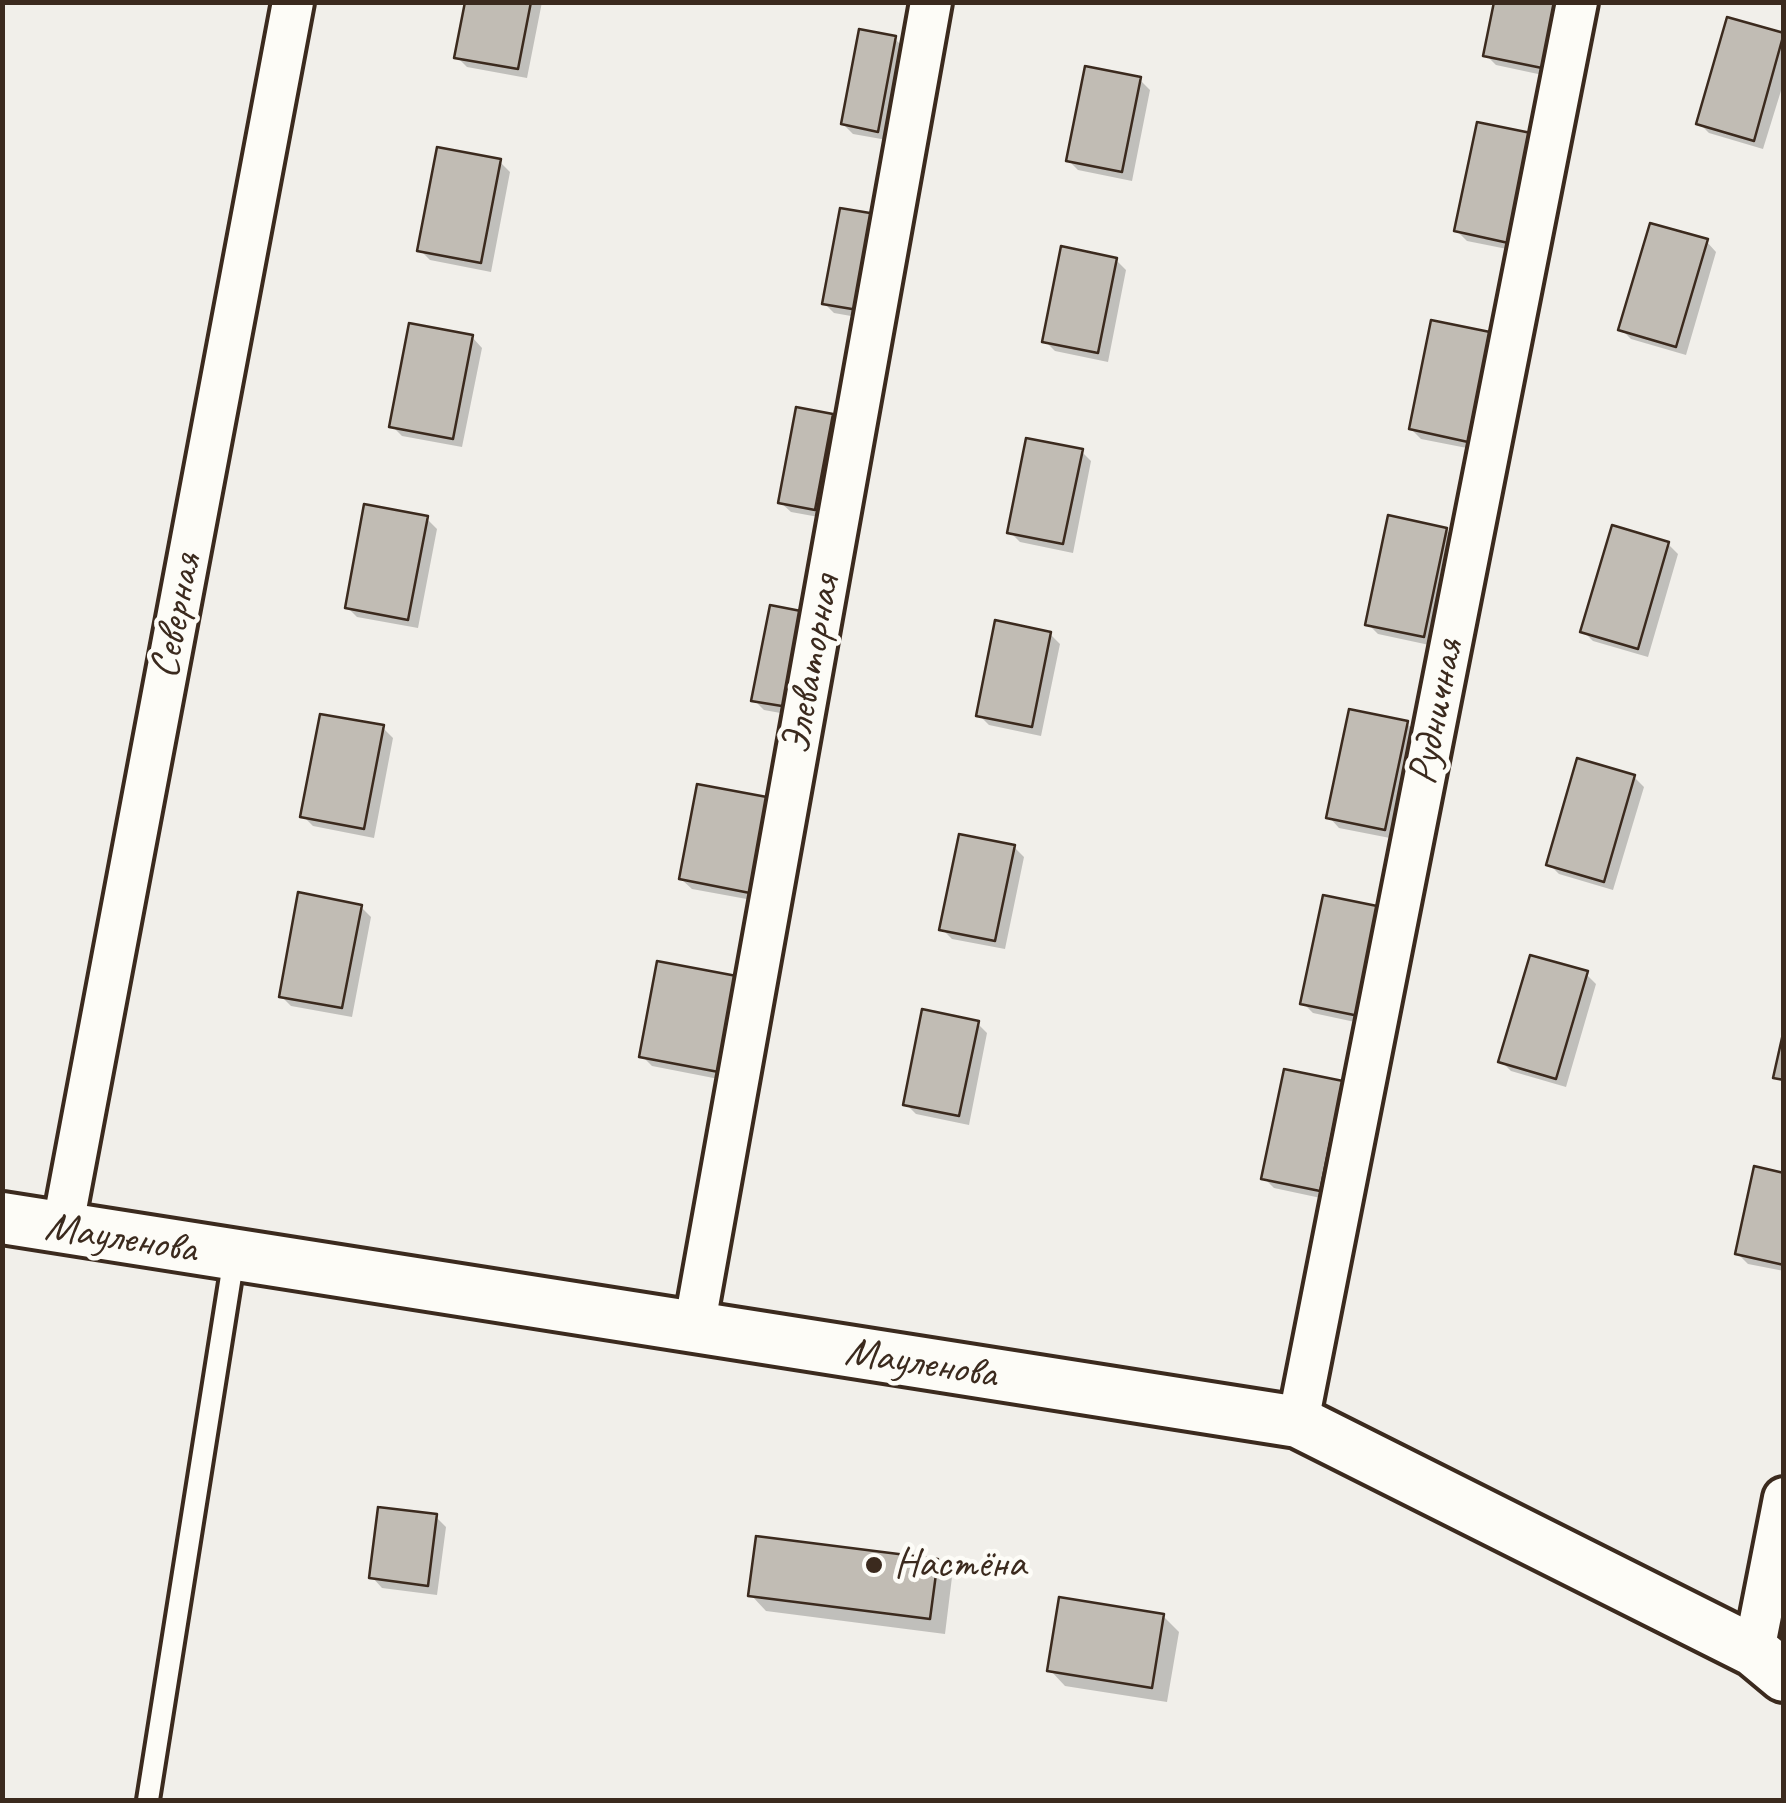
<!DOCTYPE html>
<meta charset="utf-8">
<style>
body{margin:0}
#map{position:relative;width:1786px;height:1803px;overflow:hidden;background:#f1efea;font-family:Caveat,sans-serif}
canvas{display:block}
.frame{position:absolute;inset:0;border:5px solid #3b2a1e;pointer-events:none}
</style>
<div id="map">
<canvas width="1786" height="1803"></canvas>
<div class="frame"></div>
</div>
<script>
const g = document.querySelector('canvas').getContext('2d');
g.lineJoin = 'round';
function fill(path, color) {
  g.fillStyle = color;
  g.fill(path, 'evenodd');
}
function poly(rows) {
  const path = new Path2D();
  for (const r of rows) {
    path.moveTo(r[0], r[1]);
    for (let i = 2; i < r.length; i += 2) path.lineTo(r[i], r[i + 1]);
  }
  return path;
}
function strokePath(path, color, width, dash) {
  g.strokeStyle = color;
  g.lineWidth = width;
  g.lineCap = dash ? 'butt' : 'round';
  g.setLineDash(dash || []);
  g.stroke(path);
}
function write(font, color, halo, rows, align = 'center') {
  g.font = font + ' Caveat,sans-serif';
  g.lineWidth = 9;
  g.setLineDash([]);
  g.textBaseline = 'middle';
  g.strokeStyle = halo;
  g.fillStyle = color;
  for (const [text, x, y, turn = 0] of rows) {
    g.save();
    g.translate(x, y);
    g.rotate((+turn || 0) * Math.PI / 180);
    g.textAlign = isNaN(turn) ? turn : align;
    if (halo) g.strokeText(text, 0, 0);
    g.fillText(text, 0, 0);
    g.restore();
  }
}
fill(poly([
 [467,2,542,2,527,78,467,67,457,57],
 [1497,2,1567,2,1552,77,1496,65,1486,55],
 [1729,20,1784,35,1784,81,1763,149,1709,133,1699,123],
 [894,38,904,48,887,140,853,134,843,124],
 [1140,80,1150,90,1132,181,1078,170,1068,160],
 [1479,125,1522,252,1467,241,1457,231],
 [500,162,510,172,491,272,430,260,420,250],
 [842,211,868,319,834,313,824,303],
 [1706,241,1716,252,1686,355,1631,339,1621,329],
 [1116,260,1126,270,1108,362,1055,351,1045,341],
 [1489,334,1499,344,1477,450,1421,439,1411,429],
 [472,337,482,348,462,447,402,436,392,426],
 [832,416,842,426,824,518,791,512,780,502],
 [1081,451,1091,461,1073,553,1020,542,1010,532],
 [427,519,437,529,418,628,357,617,347,607],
 [1446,530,1456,540,1434,646,1378,634,1368,624],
 [1668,544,1678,554,1648,657,1593,641,1583,631],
 [772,607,797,716,764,710,754,700],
 [1050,634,1060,644,1041,736,989,725,979,715],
 [1406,723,1417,733,1395,839,1339,828,1329,817],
 [383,728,393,738,374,838,313,826,303,816],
 [1634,777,1644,787,1613,890,1559,874,1549,864],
 [782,802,774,904,692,889,681,879],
 [1014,847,1024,857,1005,949,952,939,942,929],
 [361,907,371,917,352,1017,291,1006,281,996],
 [1391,919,1369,1025,1313,1013,1303,1003],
 [1586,974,1596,984,1566,1087,1511,1071,1501,1061],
 [751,990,734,1082,652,1066,642,1056],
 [977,1023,987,1033,969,1125,916,1114,906,1104],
 [1342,1084,1352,1094,1330,1200,1274,1188,1264,1178],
 [1784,1175,1784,1271,1748,1264,1738,1254],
 [436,1517,446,1527,437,1595,382,1588,372,1577],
 [937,1561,952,1577,945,1634,766,1611,751,1595],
 [1163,1616,1179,1632,1167,1702,1065,1686,1050,1670]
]), '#0003');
const building = poly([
 [465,2,531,2,518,69,454,58,465,2],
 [1494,2,1556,2,1542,68,1483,56,1494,2],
 [1727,17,1784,33,1754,141,1696,124,1727,17],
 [859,29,896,36,878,132,841,124,859,29],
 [1085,66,1141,77,1122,172,1066,161,1085,66],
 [1477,122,1536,134,1513,244,1454,231,1477,122],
 [437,147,501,159,481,263,417,251,437,147],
 [840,208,876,214,858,310,822,304,840,208],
 [1650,223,1708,239,1676,347,1618,330,1650,223],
 [1061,246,1117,258,1098,353,1042,342,1061,246],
 [1431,320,1490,332,1468,442,1409,429,1431,320],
 [409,323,473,335,453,439,389,427,409,323],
 [796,407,833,414,815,510,778,503,796,407],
 [1026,438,1083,449,1063,544,1007,533,1026,438],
 [364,504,428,516,408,620,345,608,364,504],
 [1388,515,1447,528,1424,637,1365,625,1388,515],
 [1612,525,1669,542,1638,649,1580,632,1612,525],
 [770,605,806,612,788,707,751,701,770,605],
 [995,620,1051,632,1032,727,976,716,995,620],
 [1349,709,1408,721,1385,830,1326,818,1349,709],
 [320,714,384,725,364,829,300,817,320,714],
 [1577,758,1635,775,1604,882,1546,865,1577,758],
 [697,784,783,800,765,896,679,879,697,784],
 [959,834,1015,845,995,941,939,930,959,834],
 [298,892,362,905,342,1008,279,997,298,892],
 [1323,895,1382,907,1359,1016,1300,1004,1323,895],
 [1530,955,1588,971,1556,1079,1498,1062,1530,955],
 [657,961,742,977,724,1073,639,1057,657,961],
 [922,1009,979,1021,959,1116,903,1105,922,1009],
 [1784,1029,1784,1080,1773,1078,1784,1029],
 [1284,1069,1343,1081,1320,1191,1261,1179,1284,1069],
 [1754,1166,1784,1173,1784,1265,1735,1254,1754,1166],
 [378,1507,437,1514,428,1586,369,1578,378,1507],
 [756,1536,938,1559,930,1619,748,1596,756,1536],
 [1059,1597,1164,1614,1152,1688,1047,1671,1059,1597]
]);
fill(building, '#c1bcb4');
strokePath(building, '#3b2a1e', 2.5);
const service = poly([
 [148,1800,234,1257]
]);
const minor = poly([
 [62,1230,293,2],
 [694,1328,931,2],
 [1298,1422,1577,2],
 [1754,1651,1784,1498]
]);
const tertiary = poly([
 [2,1218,1298,1422,1754,1651,1784,1676]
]);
strokePath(service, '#3b2a1e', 28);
strokePath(minor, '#3b2a1e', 48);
strokePath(tertiary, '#3b2a1e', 58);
strokePath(service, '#fdfcf7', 20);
strokePath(minor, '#fdfcf7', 40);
strokePath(tertiary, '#fdfcf7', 50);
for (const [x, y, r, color] of [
 [874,1565,10,"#3b2a1e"]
]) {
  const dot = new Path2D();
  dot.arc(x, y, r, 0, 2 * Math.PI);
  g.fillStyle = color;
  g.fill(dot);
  strokePath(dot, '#fdfcf7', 4);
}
write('42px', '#3b2a1e', '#fdfcf7', [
 ["Северная",177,616,-79],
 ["Элеваторная",812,665,-80],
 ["Рудничная",1437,712,-79],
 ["Мауленова",121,1239,9],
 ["Мауленова",921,1364,9]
]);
write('42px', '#3b2a1e', '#fdfcf7', [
 ["Настёна",894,1565]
], 'left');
</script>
